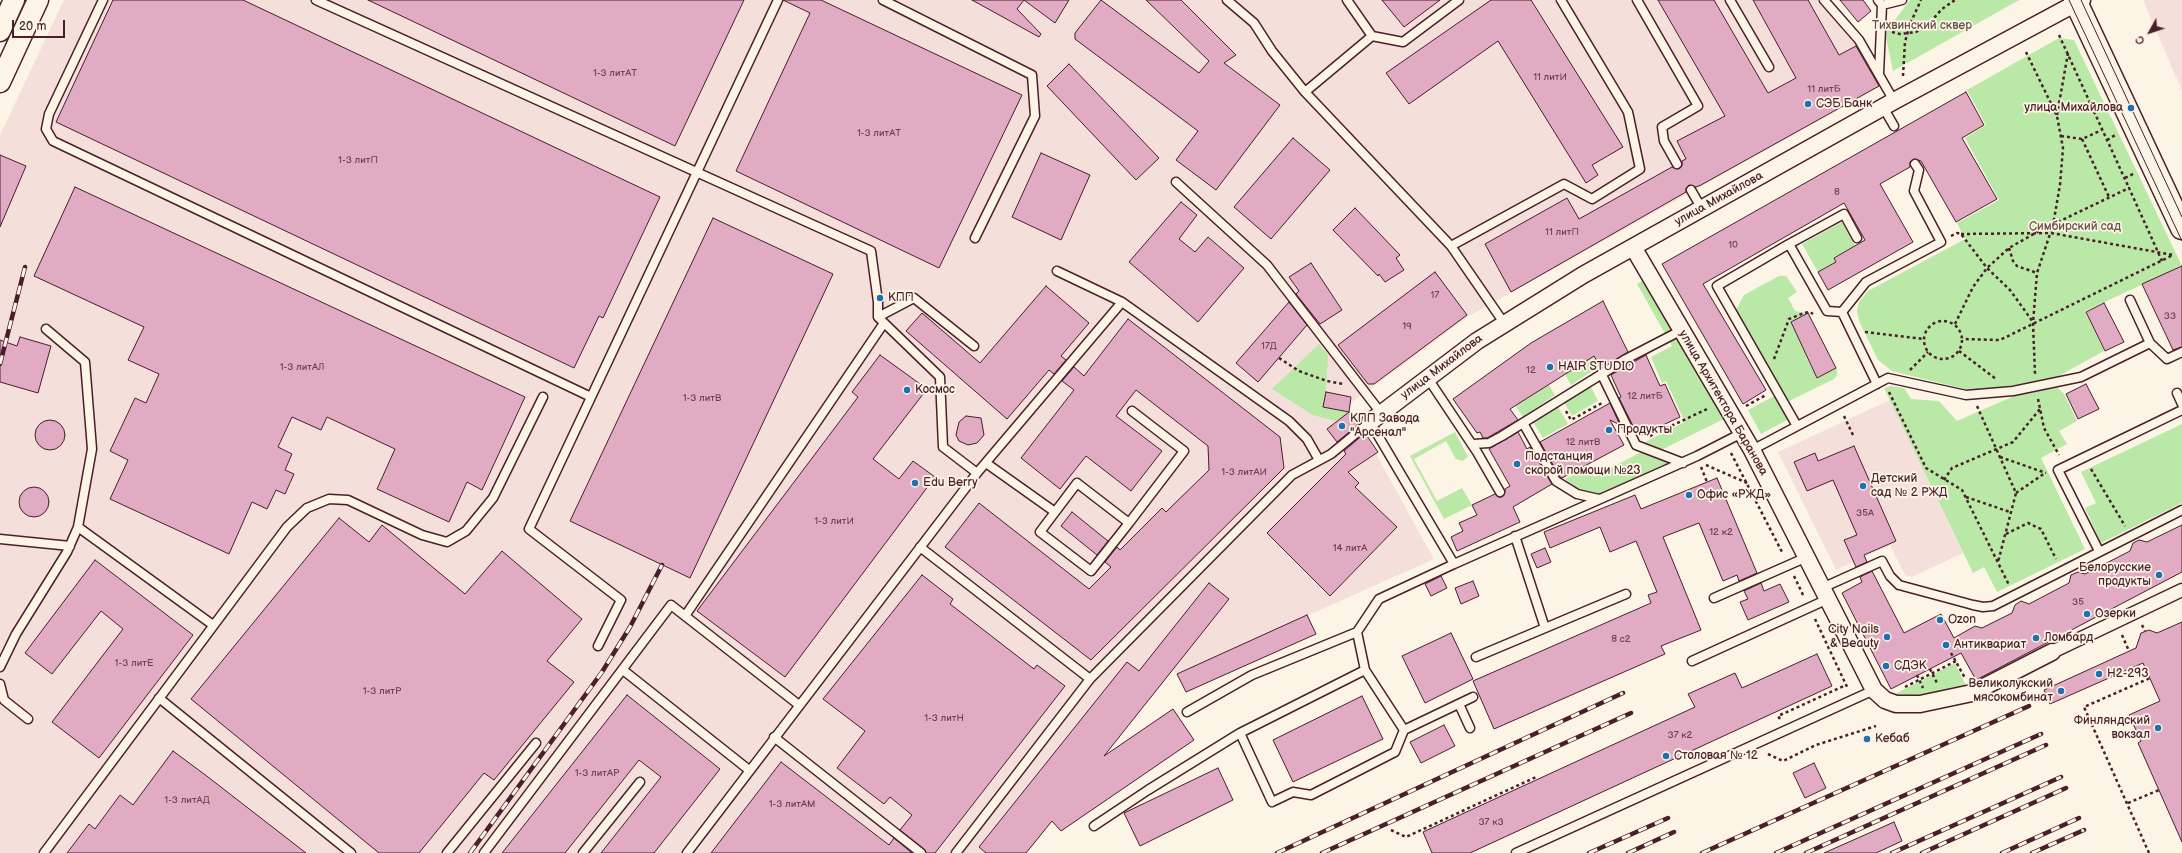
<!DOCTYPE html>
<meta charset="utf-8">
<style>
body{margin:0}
#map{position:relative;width:2182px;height:853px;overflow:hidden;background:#fcf5e5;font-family:"Balsamiq Sans",sans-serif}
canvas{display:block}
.north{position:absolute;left:2130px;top:12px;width:40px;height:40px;-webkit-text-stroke:3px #fcf5e5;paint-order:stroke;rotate:230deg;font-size:11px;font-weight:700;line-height:16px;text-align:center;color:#4a1f2b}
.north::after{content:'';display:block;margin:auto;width:14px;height:18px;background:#4a1f2b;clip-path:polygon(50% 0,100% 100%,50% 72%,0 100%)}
.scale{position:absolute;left:12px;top:20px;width:53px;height:18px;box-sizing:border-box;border:2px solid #4a1f2b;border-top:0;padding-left:5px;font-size:12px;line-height:14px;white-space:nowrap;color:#4a1f2b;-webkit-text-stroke:3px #fcf5e5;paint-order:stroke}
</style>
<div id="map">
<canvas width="2182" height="853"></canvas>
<div class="north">С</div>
<div class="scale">20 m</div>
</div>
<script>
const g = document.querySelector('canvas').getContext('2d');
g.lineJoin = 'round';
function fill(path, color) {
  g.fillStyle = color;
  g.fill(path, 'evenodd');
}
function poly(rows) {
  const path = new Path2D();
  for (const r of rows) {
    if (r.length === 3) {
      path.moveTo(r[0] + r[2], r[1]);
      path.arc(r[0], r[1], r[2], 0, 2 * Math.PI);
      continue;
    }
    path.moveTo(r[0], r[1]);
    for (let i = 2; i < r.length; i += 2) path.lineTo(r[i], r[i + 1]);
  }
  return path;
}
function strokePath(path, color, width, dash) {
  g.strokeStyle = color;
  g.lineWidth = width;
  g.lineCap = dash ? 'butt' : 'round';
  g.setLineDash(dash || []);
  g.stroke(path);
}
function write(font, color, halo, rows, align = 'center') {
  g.font = font + ' "Balsamiq Sans",sans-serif';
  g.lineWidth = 3.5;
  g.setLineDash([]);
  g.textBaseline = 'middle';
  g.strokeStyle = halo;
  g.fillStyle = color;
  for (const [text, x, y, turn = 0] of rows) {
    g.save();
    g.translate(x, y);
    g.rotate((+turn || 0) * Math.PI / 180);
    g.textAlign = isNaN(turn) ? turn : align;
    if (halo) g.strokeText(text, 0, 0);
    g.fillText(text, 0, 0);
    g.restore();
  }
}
fill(poly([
 [64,0,1824,0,1859,44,1883,85,1469,316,1350,404,1349,412,1378,452,1376,454,1434,559,1177,674,1173,670,1026,853,0,853,0,135],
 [2143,0,2182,0,2182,90,2174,73],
 [1890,400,1963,553,1912,577,1905,575,1890,545,1836,570,1778,452]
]), '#f4dfdb');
fill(poly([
 [1910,0,2019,0,1893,71,1885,33],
 [2059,38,2074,40,2182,266,2085,311,2104,351,2057,377,1996,388,1968,390,1892,371,1878,360,1859,321,1857,310,1859,302,1868,291,1965,239,1957,223,1999,200,1965,138,1986,125,1967,90],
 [1842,222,1855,246,1834,257,1836,262,1818,272,1802,244],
 [1779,276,1786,276,1797,292,1788,298,1795,311,1808,313,1791,322,1803,348,1821,338,1825,346,1806,357,1817,378,1837,368,1837,375,1834,379,1789,401,1736,310,1744,295],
 [1645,279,1724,419,1661,450,1643,443,1685,422,1666,381,1662,383,1651,357,1672,346,1637,284],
 [1319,344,1328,355,1326,392,1349,412,1336,421,1313,415,1272,389],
 [1594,356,1600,366,1571,385,1565,374],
 [1548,384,1555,395,1523,417,1515,405],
 [1890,386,1904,388,1911,399,1939,401,1957,421,2014,396,2057,387,2064,394,2077,421,2059,431,2067,444,2041,458,2085,549,1997,592,1984,567,1973,573,1884,388],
 [1591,387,1598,401,1572,416,1564,402],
 [1776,395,1789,419,1761,434,1748,410],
 [1558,407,1568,424,1543,438,1533,422],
 [2182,424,2182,503,2101,543,2085,508,2096,503,2081,472],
 [1455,432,1468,457,1462,461,1456,459,1446,441,1414,459,1437,501,1462,488,1472,505,1444,519,1410,456],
 [1643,451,1669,463,1596,496,1580,490,1565,479,1588,467,1594,477],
 [1955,663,1966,686,1918,696,1902,697,1895,694]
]), '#b9e8a7');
const building = poly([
 [113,0,243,0,660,197,603,318,599,316,574,368,56,122,113,0],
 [368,0,744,0,675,146,368,0],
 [783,0,821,0,1022,95,939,268,736,171,810,13,783,0],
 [972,0,1069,0,1055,23,1024,0,1017,9,1041,34,1039,37,972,0],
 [1101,0,1199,73,1209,61,1146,0,1181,0,1236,55,1224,63,1280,105,1216,190,1176,160,1198,131,1075,39,1075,33,1101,0],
 [1382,0,1440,0,1404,27,1382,0],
 [1491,0,1531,0,1623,147,1592,165,1598,175,1586,183,1498,41,1409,104,1386,73,1491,0],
 [1658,0,1714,0,1768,93,1796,78,1753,0,1808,0,1839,55,1856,46,1879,86,1701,185,1696,187,1689,185,1686,188,1686,192,1511,292,1485,244,1567,198,1579,219,1672,167,1679,169,1682,166,1682,161,1686,159,1677,141,1725,116,1658,0],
 [1840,0,1863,0,1871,11,1858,22,1840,0],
 [1069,64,1159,158,1136,180,1047,86,1069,64],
 [1966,92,1984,125,1962,138,1997,199,1956,222,1921,161,1914,159,1910,162,1910,167,1880,184,1913,242,1828,290,1818,272,1836,262,1834,258,1865,240,1844,203,1703,284,1766,390,1743,404,1662,264,1966,92],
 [1293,138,1330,170,1271,239,1234,207,1293,138],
 [1041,153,1090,175,1061,240,1012,217,1041,153],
 [0,155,26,166,0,227,0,155],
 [75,187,525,397,482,490,467,482,449,522,377,489,395,449,327,417,321,430,292,417,278,447,292,454,285,470,294,474,285,494,276,490,267,509,252,502,229,554,110,499,128,460,110,451,135,398,146,403,159,374,128,360,144,327,34,276,75,187],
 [1181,202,1197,215,1179,239,1195,252,1208,237,1244,268,1198,322,1129,262,1181,202],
 [1355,208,1400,255,1396,258,1404,270,1385,282,1379,274,1378,276,1333,230,1355,208],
 [713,218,833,274,690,578,570,521,713,218],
 [1311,263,1342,310,1320,324,1296,294,1299,291,1289,277,1311,263],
 [2182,266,2182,347,2173,350,2142,284,2182,266],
 [1435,272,1467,315,1374,384,1368,384,1338,345,1435,272],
 [1046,286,1089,323,1061,356,1066,360,1054,374,1049,370,1007,419,906,331,922,313,980,363,1046,286],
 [1603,301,1628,352,1607,365,1606,363,1600,366,1594,356,1510,409,1518,420,1487,438,1483,438,1480,432,1477,433,1453,399,1531,343,1603,301],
 [1289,302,1307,325,1258,382,1236,363,1289,302],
 [2104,303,2124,342,2105,351,2086,312,2104,303],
 [1808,313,1836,368,1817,378,1791,322,1808,313],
 [1128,319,1280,437,1284,468,1091,660,945,547,979,503,1089,589,1111,567,1105,562,1117,547,1120,550,1162,508,1166,512,1209,470,1208,446,1136,390,1116,416,1162,451,1131,491,1086,456,1060,489,1021,458,1074,390,1062,381,1074,367,1084,376,1128,319],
 [20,337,51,346,38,393,0,382,0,340,17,346,20,337],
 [880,355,927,389,873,459,899,479,913,461,935,477,785,677,697,611,858,397,852,392,880,355],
 [1646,355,1660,386,1665,384,1680,417,1642,435,1636,432,1619,398,1621,397,1611,375,1646,355],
 [2086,384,2099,409,2078,419,2066,394,2086,384],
 [1326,392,1351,397,1349,412,1359,424,1337,442,1327,429,1349,412,1323,407,1326,392],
 [1610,403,1620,425,1610,420,1624,445,1562,478,1560,477,1540,442,1610,403],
 [966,416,981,418,984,435,977,443,968,445,959,441,956,435,959,422,966,416],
 [50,435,15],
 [1518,432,1527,449,1530,447,1552,484,1513,507,1520,522,1457,551,1451,537,1463,531,1459,523,1477,515,1472,505,1495,494,1498,497,1502,497,1505,492,1505,489,1510,486,1489,449,1518,432],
 [1365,433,1378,452,1348,472,1359,483,1355,487,1397,527,1330,596,1267,533,1346,454,1344,451,1365,433],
 [1854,446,1896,541,1864,555,1867,562,1856,567,1844,540,1857,535,1833,480,1807,491,1794,462,1815,453,1818,461,1854,446],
 [1717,478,1757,573,1739,581,1737,575,1723,581,1699,523,1663,537,1701,630,1661,646,1665,654,1494,729,1473,681,1651,603,1648,595,1657,592,1636,541,1610,552,1600,527,1550,548,1544,532,1635,495,1641,509,1717,478],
 [34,502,15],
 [1072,512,1108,541,1097,555,1061,526,1072,512],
 [339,518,369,542,382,525,465,594,502,551,582,619,547,661,574,682,494,780,484,773,419,853,379,853,191,699,339,518],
 [2182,525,2182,572,1976,680,1961,653,1891,689,1842,593,1862,582,1860,577,1872,571,1904,633,1941,614,1954,638,1975,626,1982,628,2012,613,2015,605,2021,601,2029,604,2069,583,2071,575,2078,572,2085,574,2130,551,2133,543,2139,540,2147,542,2182,525],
 [1545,548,1551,562,1537,568,1531,554,1545,548],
 [95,560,193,635,99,758,52,722,123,629,101,611,52,674,25,653,95,560],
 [922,575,953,599,950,604,1034,669,1037,665,1065,686,935,853,926,853,924,849,900,830,912,815,890,797,884,804,837,768,865,731,823,699,922,575],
 [1441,576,1447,588,1431,596,1425,584,1441,576],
 [1473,581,1479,596,1461,604,1455,588,1473,581],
 [1209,583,1229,599,1104,756,1173,709,1194,740,1061,831,1052,821,1026,853,986,853,979,847,1127,662,1139,671,1209,583],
 [1761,583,1764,591,1780,584,1789,602,1748,620,1740,602,1748,599,1744,591,1761,583],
 [1307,615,1316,634,1186,692,1177,674,1307,615],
 [2182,622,2182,842,2138,743,2141,741,2129,715,2160,701,2143,663,2050,704,2044,690,2136,648,2141,633,2149,630,2157,633,2182,622],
 [1451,633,1473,679,1425,703,1402,656,1451,633],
 [1817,654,1832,686,1470,853,1432,853,1423,832,1695,707,1688,694,1735,673,1742,688,1817,654],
 [627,695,720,769,654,853,601,853,661,777,639,760,565,853,502,853,627,695],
 [1362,696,1383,739,1293,782,1273,740,1362,696],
 [1444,725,1455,746,1421,763,1410,742,1444,725],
 [173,751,208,777,306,853,67,853,89,824,95,829,120,795,133,805,173,751],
 [781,762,889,845,894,838,912,853,711,853,781,762],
 [1814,763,1826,788,1805,798,1793,773,1814,763],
 [1218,768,1233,800,1140,846,1124,813,1218,768],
 [1894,822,1902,841,1876,853,1824,853,1894,822]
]);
fill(building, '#e0abc3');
strokePath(building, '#4a1f2b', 1);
const service = poly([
 [103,0,49,114,46,129,53,141,591,397],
 [316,0,871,251,878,302,878,317,940,377,943,447,977,473],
 [883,0,1032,75,1035,116,975,238],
 [1227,0,1254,23,1272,51,1305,92,1451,246,1504,323],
 [1637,0,1698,106,1662,127,1664,141,1677,164],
 [1730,0,1769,67],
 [1824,0,1859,40,1894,101],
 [1878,0,1882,5,1879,74],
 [1882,5,1902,0],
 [1372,36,1403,42,1459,0],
 [1305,92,1372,36,1347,0],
 [1883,107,1894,126],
 [1176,182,1267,265,1381,413],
 [1691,190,1702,209],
 [1789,244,1844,214,1857,238],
 [1451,246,1564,184,1592,199,1640,169,1628,112,1561,0],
 [1057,271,1122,302,1289,421,1307,439,1319,460],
 [2130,300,2150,343],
 [878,317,914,298,974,346],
 [1602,375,1636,445,1683,463],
 [1427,377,1477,452,1500,492],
 [1877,384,1842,312,1866,282,1941,242,1914,191,1919,170,1915,164],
 [2177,393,2182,404],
 [1523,423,1556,481,1577,494,1599,499],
 [1797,426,1717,286,1789,244,1827,311,1842,312],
 [1473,444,1489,443,1502,436,1626,359,1682,330],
 [1752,450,1888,378,1966,395,2013,391,2081,377,2150,343,2167,359,2182,352],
 [986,463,1055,512],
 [1077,483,1129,523,1091,571,1040,532,1077,483],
 [1129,523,1184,451,1132,411],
 [78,527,213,625],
 [1515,536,1545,628],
 [0,539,70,546],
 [920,547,1090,679],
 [2099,551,2058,470,2182,410],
 [1822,588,1882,561,1890,576,1899,585,1973,605,1983,607,1993,606,2182,510],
 [1714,598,1807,557],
 [685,616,884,323],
 [598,646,621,600,529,529,778,0],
 [1476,657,1626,594],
 [1692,661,1828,599],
 [0,667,16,634,67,552,78,527,92,449,85,362,46,329],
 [623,670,749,770],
 [0,684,4,700,28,719],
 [159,698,351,853],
 [1459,704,1470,728],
 [1187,712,1252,675,1357,632],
 [1404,730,1473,697],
 [1240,733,1272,802,1293,792,1311,795,1395,752,1404,730,1365,670,1357,632,1379,599,1454,564],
 [774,737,921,853],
 [1094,826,1148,790,1240,733,1365,670],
 [44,853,287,527,307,508,329,499,348,500,422,535,447,542,466,531,493,498,543,397],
 [447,853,536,743],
 [484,853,671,605,799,705],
 [583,853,640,782],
 [687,853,977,473,1122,302],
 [956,853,1090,679,1292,475,1331,454,1370,422,1454,564,1697,456,1742,433],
 [1516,853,1874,690]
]);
const pedestrian = poly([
 [2052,652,2182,590]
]);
const minor = poly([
 [1633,247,1752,450,1874,690,1885,700,1896,704,1920,704,1972,693,2052,652],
 [1370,422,1477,341,1583,275,1894,101,2082,0]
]);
const tertiary = poly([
 [0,31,14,0],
 [0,82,38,0]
]);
const secondary = poly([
 [2075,0,2182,228]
]);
strokePath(service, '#4a1f2b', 11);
strokePath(pedestrian, '#4a1f2b', 15);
strokePath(minor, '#4a1f2b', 19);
strokePath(tertiary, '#4a1f2b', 23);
strokePath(secondary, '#4a1f2b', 25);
strokePath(poly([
 [1892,32,1900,34,1916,32,1927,26,1942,9,1955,0],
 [2059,35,2129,188],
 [2026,52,2057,116,2063,148,2060,185,2053,225,2037,273,2033,323,2035,374],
 [1903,76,1905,42,1910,24,1921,0],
 [2057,115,2068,53],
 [2061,136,2082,139,2102,130],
 [2082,139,2109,197],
 [2107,140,2117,134],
 [2125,178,2135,173],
 [1961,234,2051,233,2173,255,2000,340,1963,339],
 [1951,236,1957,233,1961,234,1987,268,2010,290,2033,322],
 [2009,248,2013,261,2017,266,2037,273],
 [1943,340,19],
 [1955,324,1973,287,1987,268,2009,248,2037,232,2129,188,2162,261],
 [1865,332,1924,339],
 [1959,351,1996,379],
 [1279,358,1299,371,1327,381,1343,384],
 [1774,359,1789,319,1804,313,1810,312,1813,314],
 [1910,370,1928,352],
 [1889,392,1926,468,1962,490,2009,585],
 [2038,399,2044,428,2059,455],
 [1746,406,1766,395],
 [1977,406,2016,493,1998,562],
 [1566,411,1571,420,1602,403],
 [1844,416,1853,435],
 [1650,436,1707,409],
 [1731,453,1783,554],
 [2000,457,2046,473],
 [1706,465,1747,483],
 [1701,467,1707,482],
 [2091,469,2125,526],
 [1944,480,1952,468,2013,442,2040,409],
 [2016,493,2045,473],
 [1966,497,2010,512],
 [2006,534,2028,523,2041,529,2056,559],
 [1794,576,1804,597],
 [1815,619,1848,689],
 [2142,625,2145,631],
 [2122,635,2129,651],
 [1951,653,1965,678],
 [1930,669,1938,685],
 [1917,675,1923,688],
 [1905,687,1956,661],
 [1780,719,1778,716,1846,685],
 [1768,754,1783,761,1816,745,1876,726],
 [2128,803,2159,790],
 [1391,830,1406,837,1536,777],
 [2149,853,2084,707,2150,678]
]), '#4a1f2b', 2.5, [3, 3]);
strokePath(service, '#fcf5e5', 8);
strokePath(pedestrian, '#fcf5e5', 12);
strokePath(minor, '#fcf5e5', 16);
strokePath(tertiary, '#fcf5e5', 20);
strokePath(secondary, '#fcf5e5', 22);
strokePath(poly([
 [2069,0,2182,241],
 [2081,0,2182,217]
]), '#4a1f2b', 1);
const rail = poly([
 [0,364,25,267],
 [470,853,602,672,630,627,662,565],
 [1277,853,1623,693],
 [1322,853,1631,713],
 [1589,853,1668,818],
 [1628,853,1674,832],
 [1702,853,2029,706],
 [1776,853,2041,734],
 [1806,853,2046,745],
 [1892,853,2061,777],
 [1922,853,2066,788],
 [2002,853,2079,818],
 [2032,853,2084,830]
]);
strokePath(rail, '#4a1f2b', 4.5);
strokePath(rail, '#fcf5e5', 3, [9]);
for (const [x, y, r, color] of [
 [1808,104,4,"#1f6fb2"],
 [2131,108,4,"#1f6fb2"],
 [880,298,4,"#1f6fb2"],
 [1550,367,4,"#1f6fb2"],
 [907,390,4,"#1f6fb2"],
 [1342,426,4,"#1f6fb2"],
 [1609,430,4,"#1f6fb2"],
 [1517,464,4,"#1f6fb2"],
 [915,483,4,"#1f6fb2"],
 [1863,486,4,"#1f6fb2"],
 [1689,495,4,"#1f6fb2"],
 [2159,575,4,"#1f6fb2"],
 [2087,614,4,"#1f6fb2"],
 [1940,620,4,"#1f6fb2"],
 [1887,637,4,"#1f6fb2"],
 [2036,638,4,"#1f6fb2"],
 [1946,645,4,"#1f6fb2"],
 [1886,666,4,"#1f6fb2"],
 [2099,674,4,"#1f6fb2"],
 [2061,691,4,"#1f6fb2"],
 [2158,728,4,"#1f6fb2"],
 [1867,739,4,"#1f6fb2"],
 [1666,756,4,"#1f6fb2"]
]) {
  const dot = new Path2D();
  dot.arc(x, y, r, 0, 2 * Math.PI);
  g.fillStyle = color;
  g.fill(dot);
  strokePath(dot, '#fcf5e5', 1.5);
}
write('10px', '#704251', null, [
 ["1-3 литАТ",615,73],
 ["11 литИ",1550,77],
 ["11 литБ",1824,89],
 ["1-3 литАТ",879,133],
 ["1-3 литП",358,160],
 ["8",1837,192],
 ["11 литП",1562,232],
 ["10",1733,245],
 ["17",1435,295],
 ["33",2170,316],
 ["19",1407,326],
 ["17Д",1269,346],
 ["1-3 литАЛ",302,367],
 ["12",1531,370],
 ["12 литБ",1645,396],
 ["1-3 литВ",702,398],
 ["12 литВ",1583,442],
 ["1-3 литАИ",1244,472],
 ["35А",1865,513],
 ["1-3 литИ",834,521],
 ["12 к2",1721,532],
 ["14 литА",1350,548],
 ["35",2078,602],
 ["8 с2",1621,639],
 ["1-3 литЕ",134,663],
 ["1-3 литР",382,691],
 ["1-3 литН",944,718],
 ["37 к2",1680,735],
 ["1-3 литАР",597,773],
 ["1-3 литАД",187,800],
 ["1-3 литАМ",792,804],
 ["37 к3",1491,822]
]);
write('12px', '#66514a', '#fcf5e5', [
 ["Тихвинский сквер",1922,26],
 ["Симбирский сад",2075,227]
]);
write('12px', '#4a1f2b', '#fcf5e5', [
 ["СЭБ Банк",1816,104],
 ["улица Михайлова",2123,108,"right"],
 ["КПП",888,298],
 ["HAIR STUDIO",1558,367],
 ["Космос",915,390],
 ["КПП Завода",1350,419],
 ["\"Арсенал\"",1350,433],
 ["Продукты",1617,430],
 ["Подстанция",1525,457],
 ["скорой помощи №23",1525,471],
 ["Детский",1871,479],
 ["сад № 2 РЖД",1871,493],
 ["Edu Berry",923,483],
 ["Офис «РЖД»",1697,495],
 ["Белорусские",2151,568,"right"],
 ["продукты",2151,582,"right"],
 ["Озерки",2095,614],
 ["Ozon",1948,620],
 ["City Nails",1879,630,"right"],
 ["& Beauty",1879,644,"right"],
 ["Ломбард",2044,638],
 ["Антиквариат",1954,645],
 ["СДЭК",1894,666],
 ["H2-293",2107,674],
 ["Великолукский",2053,684,"right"],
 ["мясокомбинат",2053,698,"right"],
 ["Финляндский",2150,721,"right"],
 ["вокзал",2150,735,"right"],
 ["Кебаб",1875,739],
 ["Столовая № 12",1674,756]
], 'left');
write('12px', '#4a1f2b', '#fcf5e5', [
 ["улица Михайлова",1719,199,-29],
 ["улица Михайлова",1442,367,-37],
 ["улица Архитектора Баранова",1723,403,60]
]);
</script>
